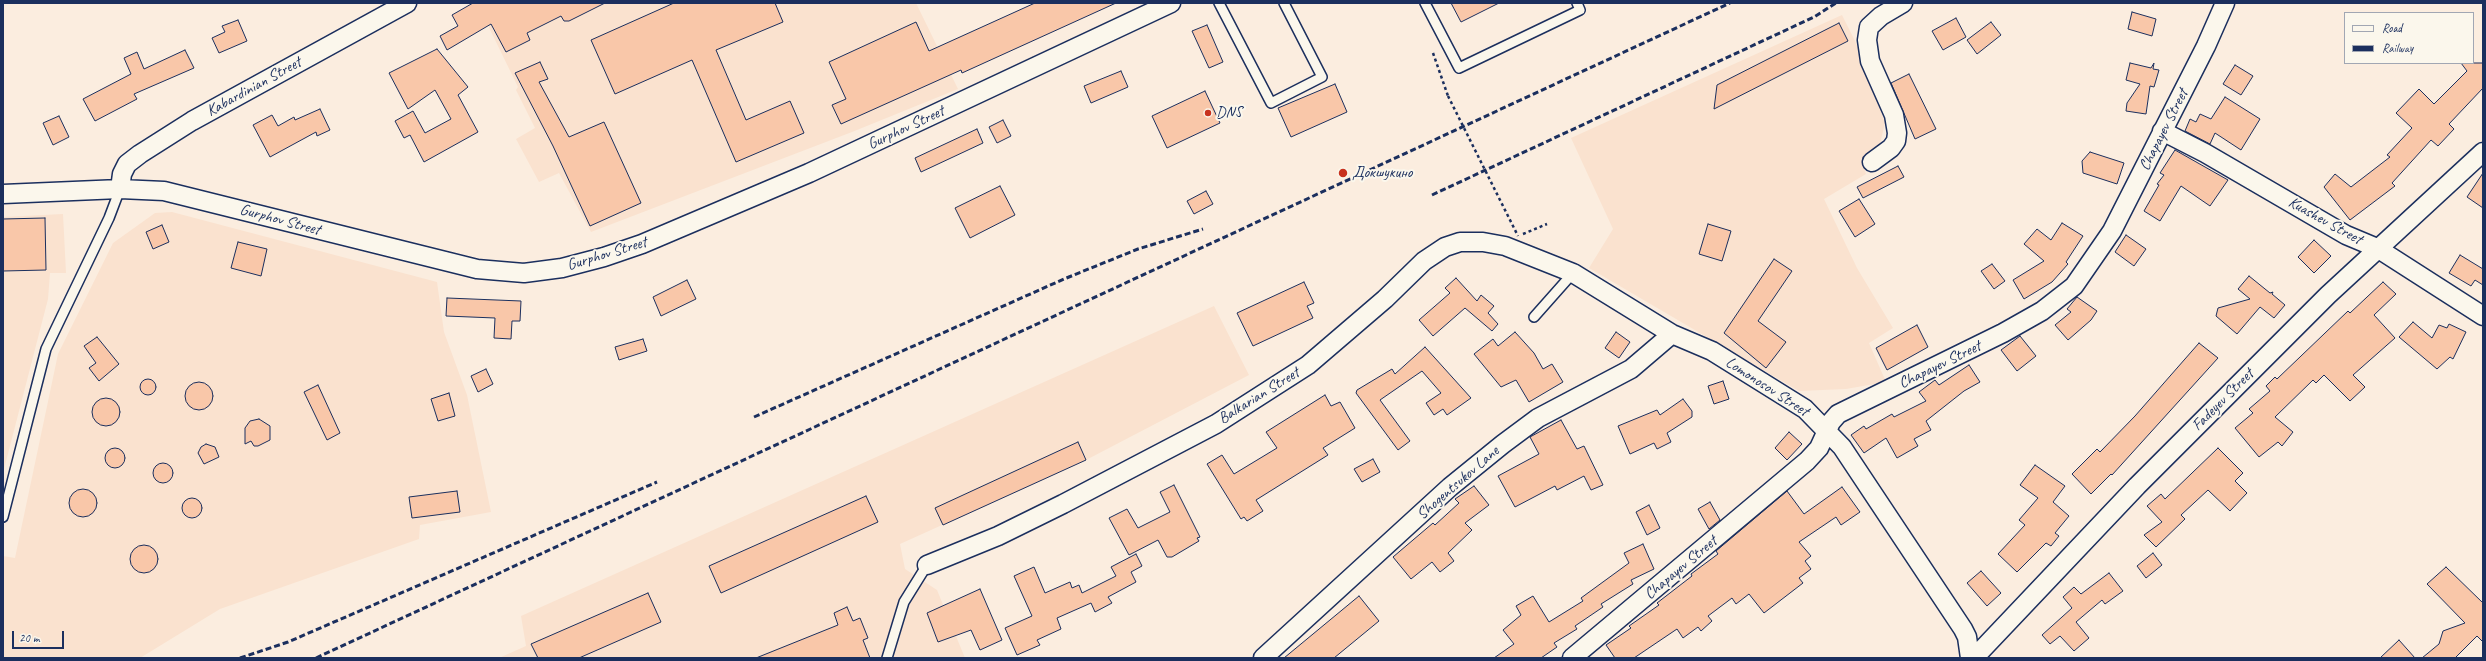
<!DOCTYPE html>
<meta charset="utf-8">
<style>
body{margin:0}
#map{position:relative;width:2486px;height:661px;overflow:hidden;background:#fbeddf;font-family:Caveat,sans-serif}
canvas{display:block}
.frame{position:absolute;inset:0;border:4px solid #1b2f5e;pointer-events:none}
.legend{position:absolute;left:2344px;top:12px;width:130px;height:52px;box-sizing:border-box;background:#fbf7ec;border:1px solid #a1a7b3;margin:0;padding:5px 7px;list-style:none;font-size:12px;color:#1b2f5e}
.legend li{display:flex;align-items:center;gap:8px;height:20px}
.legend b{width:20px;border:1px solid #a1a7b3}
.scale{position:absolute;left:12px;top:631px;width:52px;height:18px;box-sizing:border-box;border:2px solid #1b2f5e;border-top:0;padding-left:5px;font-size:12px;line-height:14px;white-space:nowrap;color:#1b2f5e;-webkit-text-stroke:3px #fbf7ec;paint-order:stroke}
</style>
<div id="map">
<canvas width="2486" height="661"></canvas>
<div class="frame"></div>
<ul class="legend">
<li><b style="height:5px;background:#fbf7ec"></b>Road</li>
<li><b style="height:5px;background:#1b2f5e"></b>Railway</li>
</ul>
<div class="scale">20 m</div>
</div>
<script>
const g = document.querySelector('canvas').getContext('2d');
g.lineJoin = 'round';
function fill(path, color) {
  g.fillStyle = color;
  g.fill(path, 'evenodd');
}
function poly(rows) {
  const path = new Path2D();
  for (const r of rows) {
    if (r.length === 3) {
      path.moveTo(r[0] + r[2], r[1]);
      path.arc(r[0], r[1], r[2], 0, 2 * Math.PI);
      continue;
    }
    path.moveTo(r[0], r[1]);
    for (let i = 2; i < r.length; i += 2) path.lineTo(r[i], r[i + 1]);
  }
  return path;
}
function strokePath(path, color, width, dash) {
  g.strokeStyle = color;
  g.lineWidth = width;
  g.lineCap = dash ? 'butt' : 'round';
  g.setLineDash(dash || []);
  g.stroke(path);
}
function write(font, color, halo, rows, align = 'center') {
  g.font = font + ' Caveat,sans-serif';
  g.lineWidth = 4;
  g.setLineDash([]);
  g.textBaseline = 'middle';
  g.strokeStyle = halo;
  g.fillStyle = color;
  for (const [text, x, y, turn = 0] of rows) {
    g.save();
    g.translate(x, y);
    g.rotate((+turn || 0) * Math.PI / 180);
    g.textAlign = isNaN(turn) ? turn : align;
    if (halo) g.strokeText(text, 0, 0);
    g.fillText(text, 0, 0);
    g.restore();
  }
}
fill(poly([
 [477,3,916,3,958,89,852,132,591,232,559,173,539,182,516,139,535,128,516,90,518,87],
 [1842,15,1857,45,1885,123,1879,148,1861,159,1866,174,1824,199,1857,268,1893,328,1869,343,1886,382,1846,389,1799,391,1589,268,1613,229,1571,138],
 [172,212,437,282,444,332,467,395,491,512,420,525,419,539,220,609,140,658,3,658,3,556,15,558,58,354,113,243,155,213],
 [63,214,66,273,50,273,48,299,3,473,3,217],
 [1214,306,1249,375,1086,460,900,544,905,569,937,590,965,658,499,658,526,646,521,616]
]), '#fae2cf');
const building = poly([
 [473,3,605,3,569,21,564,21,561,16,527,33,530,40,506,52,491,24,447,50,440,36,458,26,452,15,473,3],
 [674,3,775,3,783,22,716,50,746,120,790,101,804,133,736,162,692,60,615,94,591,40,674,3],
 [1035,3,1116,3,962,73,961,70,841,124,832,105,846,99,829,62,916,22,929,51,1035,3],
 [1451,3,1499,3,1461,22,1451,3],
 [2132,12,2156,19,2152,36,2128,29,2132,12],
 [1956,18,1966,37,1943,50,1932,31,1956,18],
 [238,20,247,41,219,53,212,38,225,32,222,26,238,20],
 [1991,22,2001,35,1977,54,1967,40,1991,22],
 [1839,23,1848,41,1714,109,1717,85,1839,23],
 [1207,25,1223,62,1209,68,1192,31,1207,25],
 [437,49,468,87,458,95,478,132,424,162,410,135,404,138,395,121,413,111,425,133,451,119,435,90,408,109,389,73,437,49],
 [185,50,194,68,134,94,137,99,95,121,83,99,131,74,124,58,137,52,144,69,185,50],
 [540,62,548,79,539,82,569,137,604,122,641,203,590,226,553,146,515,73,540,62],
 [2130,63,2151,68,2154,63,2153,69,2159,70,2154,87,2150,86,2146,114,2126,111,2127,103,2140,84,2126,80,2130,63],
 [2461,63,2483,63,2483,88,2449,124,2454,129,2438,146,2431,140,2392,183,2395,186,2350,220,2324,187,2335,174,2351,187,2390,157,2387,155,2412,128,2396,113,2419,89,2434,104,2467,71,2461,63],
 [2235,65,2253,76,2241,95,2223,84,2235,65],
 [1121,71,1128,87,1091,103,1084,86,1121,71],
 [1909,74,1936,129,1915,139,1891,83,1909,74],
 [1335,84,1347,112,1291,137,1278,108,1335,84],
 [1205,91,1220,123,1167,148,1152,116,1205,91],
 [2225,97,2260,119,2241,150,2215,133,2210,144,2185,131,2190,119,2196,122,2200,114,2211,119,2225,97],
 [320,109,330,130,317,136,316,132,270,157,253,125,272,115,278,126,294,117,295,120,320,109],
 [59,116,69,137,53,145,43,123,59,116],
 [1003,120,1011,136,997,143,989,127,1003,120],
 [977,129,983,143,921,172,915,158,977,129],
 [2175,150,2228,180,2210,206,2181,186,2160,221,2144,211,2159,185,2157,184,2164,175,2160,173,2175,150],
 [2090,152,2124,163,2117,184,2083,173,2082,161,2090,152],
 [1898,166,1904,177,1863,198,1857,187,1898,166],
 [2483,173,2483,208,2467,197,2483,173],
 [1000,186,1015,215,970,238,955,208,1000,186],
 [1206,191,1213,204,1194,214,1187,201,1206,191],
 [1859,199,1875,224,1855,237,1839,211,1859,199],
 [45,218,46,270,3,271,3,219,45,218],
 [2062,223,2083,236,2066,262,2068,264,2052,282,2024,299,2013,280,2044,261,2024,244,2037,229,2051,240,2062,223],
 [1708,224,1731,231,1722,261,1699,254,1708,224],
 [162,225,169,242,153,249,146,232,162,225],
 [2126,235,2146,249,2134,266,2115,252,2126,235],
 [2314,240,2331,256,2314,273,2298,257,2314,240],
 [238,242,267,249,261,276,231,268,238,242],
 [2460,255,2483,269,2483,285,2475,280,2471,286,2449,273,2460,255],
 [1774,259,1792,271,1758,321,1786,342,1766,368,1724,333,1774,259],
 [1992,264,2005,281,1994,289,1981,271,1992,264],
 [2249,276,2270,293,2273,292,2272,294,2285,305,2274,318,2260,307,2237,334,2216,316,2218,308,2250,299,2238,289,2249,276],
 [1456,278,1477,301,1481,295,1494,306,1488,313,1498,324,1492,331,1465,308,1433,336,1419,320,1450,293,1445,288,1456,278],
 [687,280,696,299,661,316,653,297,687,280],
 [1304,282,1314,303,1307,306,1313,318,1253,346,1237,313,1304,282],
 [2383,282,2396,294,2374,315,2395,338,2353,375,2365,387,2350,401,2324,375,2316,383,2313,380,2275,417,2293,432,2282,446,2278,442,2259,457,2235,428,2253,413,2249,409,2270,391,2266,386,2275,377,2277,379,2348,311,2350,313,2383,282],
 [2077,297,2097,311,2091,320,2068,340,2055,325,2071,312,2067,309,2077,297],
 [447,298,521,301,520,321,512,321,511,339,494,338,495,318,446,316,447,298],
 [2413,322,2432,338,2439,325,2447,328,2449,324,2466,332,2453,359,2450,357,2437,369,2399,337,2413,322],
 [1917,325,1928,347,1887,370,1876,348,1917,325],
 [1515,332,1534,353,1543,369,1552,364,1563,382,1529,402,1516,380,1501,387,1474,354,1493,339,1498,346,1515,332],
 [1616,332,1630,342,1619,358,1605,348,1616,332],
 [2020,336,2036,356,2017,371,2001,350,2020,336],
 [97,337,119,364,99,381,89,368,96,363,84,346,97,337],
 [643,339,647,351,619,360,615,347,643,339],
 [2199,343,2218,358,2112,475,2111,474,2091,494,2072,474,2097,449,2100,452,2135,416,2199,343],
 [1425,347,1471,398,1447,415,1443,409,1434,415,1426,403,1441,393,1422,371,1380,400,1410,441,1398,450,1356,393,1357,390,1392,369,1395,374,1425,347],
 [1969,365,1980,382,1964,391,1926,421,1931,430,1914,439,1918,446,1897,458,1886,438,1864,453,1851,435,1864,426,1866,429,1892,414,1894,417,1926,401,1919,392,1935,380,1939,385,1969,365],
 [486,369,493,384,478,392,471,376,486,369],
 [148,387,8],
 [1723,381,1729,399,1714,404,1708,386,1723,381],
 [199,396,14],
 [318,385,340,433,327,440,304,392,318,385],
 [449,393,455,416,438,421,431,399,449,393],
 [1325,395,1331,406,1340,402,1355,428,1323,448,1328,455,1256,500,1263,511,1247,521,1244,517,1241,519,1207,464,1222,455,1234,474,1277,448,1266,432,1325,395],
 [106,412,14],
 [1683,399,1692,411,1692,417,1667,433,1671,442,1657,449,1654,443,1630,454,1618,426,1657,410,1660,415,1683,399],
 [259,419,270,426,270,440,258,446,254,446,251,441,245,444,245,428,250,421,259,419],
 [1561,420,1577,449,1584,446,1603,485,1591,490,1584,476,1557,490,1555,486,1515,507,1498,476,1539,454,1530,437,1561,420],
 [1789,432,1802,444,1787,460,1775,448,1789,432],
 [1078,442,1086,460,943,525,935,508,1078,442],
 [206,444,215,447,219,457,204,464,198,453,201,447,206,444],
 [2218,448,2243,473,2235,481,2247,493,2230,511,2208,490,2181,515,2185,519,2156,547,2144,535,2162,522,2147,506,2161,494,2165,499,2218,448],
 [115,458,10],
 [1373,459,1380,472,1362,482,1354,469,1373,459],
 [163,473,10],
 [2035,465,2065,486,2053,502,2069,516,2055,533,2059,536,2051,546,2046,543,2017,572,1998,554,2025,525,2019,520,2038,498,2020,485,2035,465],
 [1174,485,1200,537,1197,538,1199,541,1172,557,1167,557,1158,540,1129,555,1109,518,1127,509,1138,528,1170,512,1160,492,1174,485],
 [1474,486,1489,505,1465,523,1472,530,1448,553,1454,561,1440,572,1432,562,1411,579,1393,557,1433,523,1435,525,1459,503,1455,499,1474,486],
 [1842,487,1860,512,1841,525,1836,517,1799,542,1811,556,1805,561,1811,569,1799,578,1803,583,1764,613,1749,594,1736,604,1732,598,1708,616,1712,621,1701,631,1698,627,1683,638,1677,629,1634,658,1615,658,1606,645,1631,628,1629,626,1659,605,1657,603,1692,576,1691,574,1718,554,1716,551,1787,491,1804,514,1842,487],
 [83,503,14],
 [457,491,460,512,412,518,409,497,457,491],
 [866,496,878,522,721,593,709,566,866,496],
 [192,508,10],
 [1710,502,1720,520,1709,529,1698,509,1710,502],
 [1649,505,1660,528,1647,535,1636,512,1649,505],
 [1643,544,1654,569,1631,580,1633,584,1601,604,1603,607,1575,626,1577,629,1554,643,1557,647,1541,658,1494,658,1514,644,1503,630,1521,615,1516,606,1533,596,1549,622,1583,601,1581,598,1629,563,1624,553,1643,544],
 [144,559,14],
 [2153,553,2162,565,2146,578,2137,566,2153,553],
 [1136,554,1142,566,1131,572,1136,582,1108,597,1112,603,1095,612,1091,603,1057,618,1061,629,1037,640,1040,645,1017,655,1005,628,1032,616,1014,576,1034,567,1045,593,1070,582,1072,588,1079,585,1082,593,1116,576,1111,567,1136,554],
 [2446,567,2483,603,2483,642,2477,636,2455,658,2422,658,2439,644,2443,631,2465,623,2427,584,2446,567],
 [1981,571,2001,593,1987,606,1967,583,1981,571],
 [2109,573,2123,591,2105,604,2102,600,2076,622,2089,638,2074,651,2060,636,2050,644,2042,635,2072,608,2063,597,2074,587,2081,594,2109,573],
 [980,589,1002,640,980,650,971,630,938,642,927,613,980,589],
 [648,593,661,622,579,658,538,658,531,644,648,593],
 [1359,596,1379,621,1334,658,1284,658,1359,596],
 [847,607,853,621,860,618,868,638,863,640,870,658,756,658,838,625,834,613,847,607],
 [2399,640,2415,658,2380,658,2399,640]
]);
fill(building, '#f9c7a9');
strokePath(building, '#1b2f5e', 1);
const service = poly([
 [1219,3,1271,103,1322,77,1284,3],
 [1425,3,1459,68,1580,10,1577,3],
 [1534,317,1573,273],
 [3,517,46,349,109,218,120,189],
 [887,658,904,602,927,565]
]);
const minor = poly([
 [2162,131,2205,153,2346,235,2377,248,2483,316],
 [1872,162,1891,148,1896,141,1897,133,1894,115,1870,61,1867,40,1869,27,1881,16,1903,3],
 [120,189,122,174,127,164,140,154,192,121,407,3],
 [3,194,120,189,164,191,477,269,524,273,562,268,604,257,642,244,809,173,1171,3],
 [927,565,998,536,1063,504,1216,424,1308,365,1385,299,1424,261,1445,247,1460,242,1483,242,1505,246,1573,273,1672,334,1712,351,1805,409,1842,447,1963,629,1967,637,1970,658],
 [1263,658,1450,487,1503,444,1538,418,1631,369,1672,334],
 [1572,658,1807,461,1819,448,1831,422,1838,414,2003,333,2042,311,2074,286,2112,231,2206,46,2225,3],
 [1974,658,2137,486,2328,295,2483,152]
]);
strokePath(service, '#1b2f5e', 12);
strokePath(minor, '#1b2f5e', 21);
strokePath(poly([
 [1433,53,1448,96],
 [1523,234,1547,224]
]), '#1b2f5e', 2.5, [3, 3]);
strokePath(service, '#fbf7ec', 9);
strokePath(minor, '#fbf7ec', 18);
strokePath(poly([
 [1432,195,1814,17,1836,3],
 [754,417,1064,279,1138,249,1203,229],
 [240,658,288,642,657,482],
 [316,658,1730,3]
]), '#1b2f5e', 3, [6, 3]);
strokePath(poly([
 [1448,96,1518,236]
]), '#1b2f5e', 2.5, [3, 3]);
for (const [x, y, r, color] of [
 [1208,113,4,"#c8321e"],
 [1343,173,5,"#c8321e"]
]) {
  const dot = new Path2D();
  dot.arc(x, y, r, 0, 2 * Math.PI);
  g.fillStyle = color;
  g.fill(dot);
  strokePath(dot, '#fbf7ec', 1.5);
}
write('16px', '#1b2f5e', '#fbf7ec', [
 ["Kabardinian Street",254,87,-29],
 ["Gurphov Street",906,128,-25],
 ["Chapayev Street",2164,130,-63],
 ["Gurphov Street",280,220,15],
 ["Kuashev Street",2325,221,29],
 ["Gurphov Street",607,254,-17],
 ["Chapayev Street",1940,365,-26],
 ["Lomonosov Street",1767,387,33],
 ["Balkarian Street",1259,396,-32],
 ["Fadeyev Street",2223,400,-45],
 ["Shogentsukov Lane",1458,483,-41],
 ["Chapayev Street",1681,568,-40]
]);
write('16px', '#1b2f5e', '#fbf7ec', [
 ["DNS",1216,113],
 ["Докшукино",1352,173]
], 'left');
</script>
